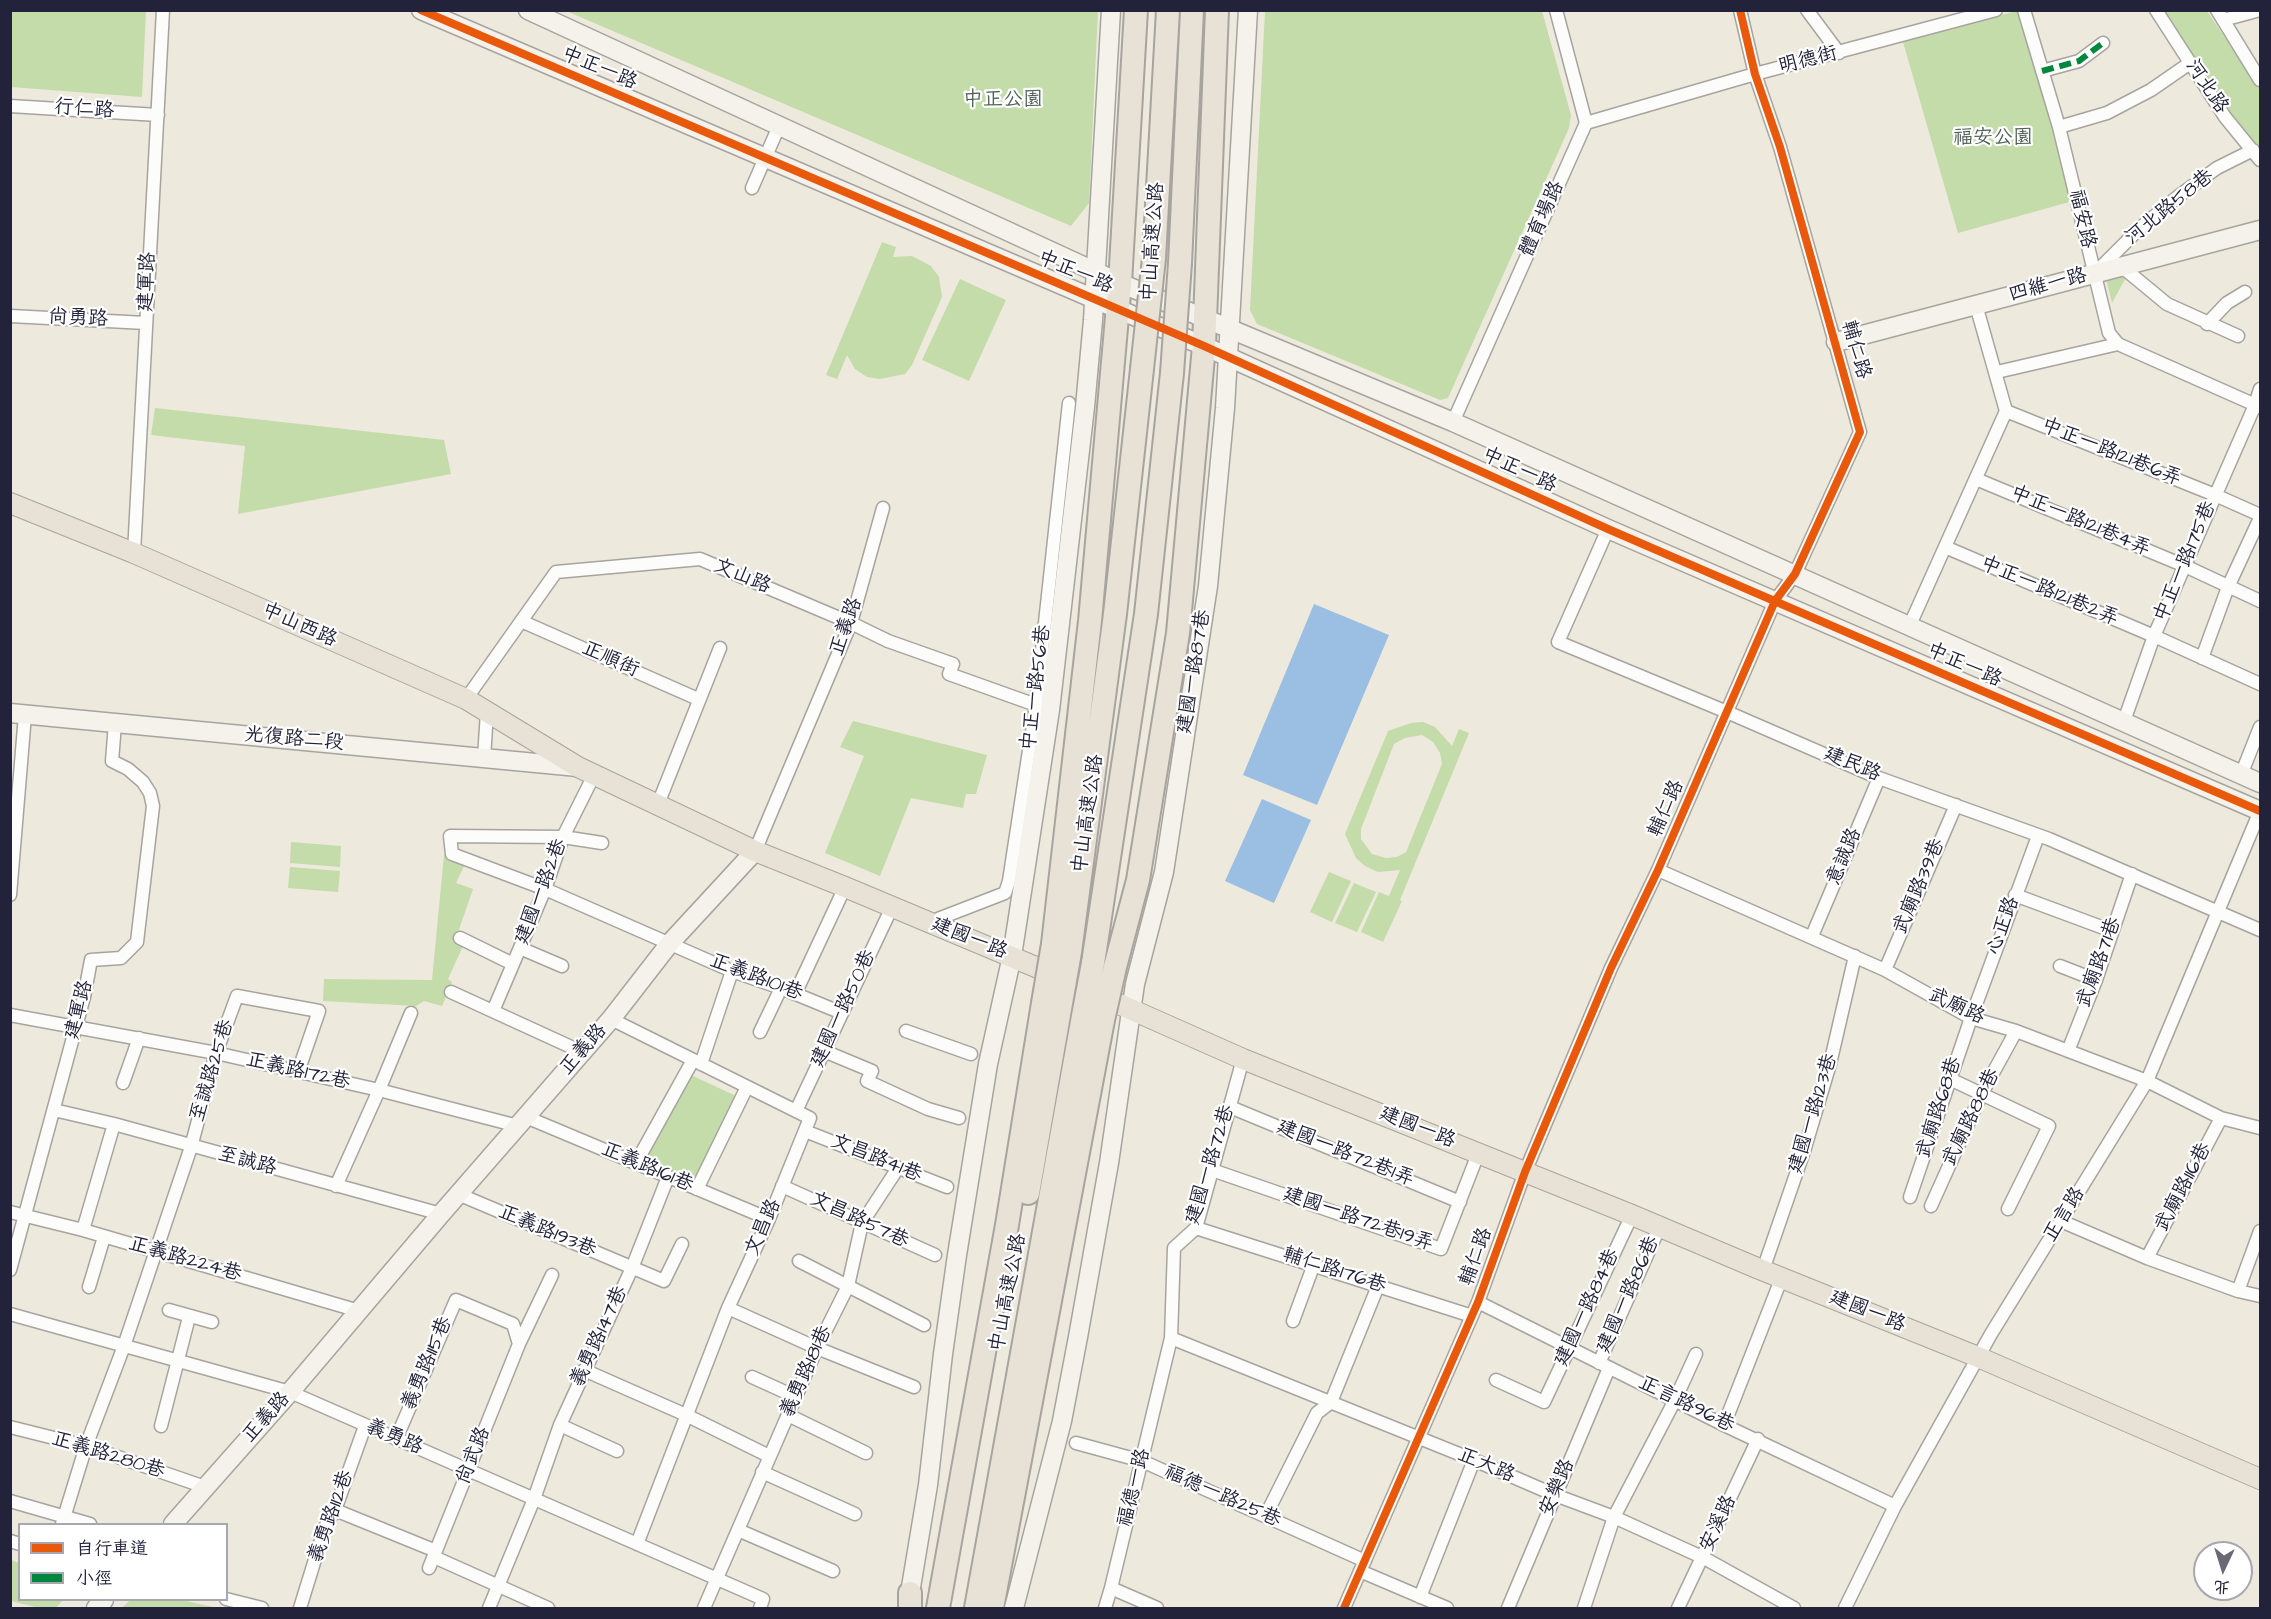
<!DOCTYPE html>
<meta charset="utf-8">
<style>
body{margin:0}
#map{position:relative;width:2271px;height:1619px;overflow:hidden;background:#eee9dd;font-family:"Architects Daughter","LXGW WenKai TC",sans-serif}
canvas{display:block}
.frame{position:absolute;inset:0;border:12px solid #22223b;pointer-events:none}
.legend{position:absolute;left:18px;top:1523px;width:210px;height:78px;box-sizing:border-box;background:#fff;border:2px solid #a7a7b1;margin:0;padding:8px 10px;list-style:none;font-size:18px;color:#22223b}
.legend li{display:flex;align-items:center;gap:12px;height:30px}
.legend b{width:30px;border:2px solid #a7a7b1}
.north{position:absolute;left:2193px;top:1541px;width:60px;height:60px;box-sizing:border-box;background:#fff;border:2px solid #a7a7b1;border-radius:50%;rotate:184deg;font-size:16px;font-weight:700;line-height:24px;text-align:center;color:#22223b}
.north::after{content:'';display:block;margin:auto;width:21px;height:27px;background:#696874;clip-path:polygon(50% 0,100% 100%,50% 72%,0 100%)}
</style>
<div id="map">
<canvas width="2271" height="1619"></canvas>
<div class="frame"></div>
<ul class="legend">
<li><b style="height:8px;background:#e8590c"></b>自行車道</li>
<li><b style="height:8px;background:#00873e"></b>小徑</li>
</ul>
<div class="north">北</div>
</div>
<script>
const g = document.querySelector('canvas').getContext('2d');
g.lineJoin = 'round';
function fill(path, color) {
  g.fillStyle = color;
  g.fill(path, 'evenodd');
}
function poly(rows) {
  const path = new Path2D();
  for (const r of rows) {
    path.moveTo(r[0], r[1]);
    for (let i = 2; i < r.length; i += 2) path.lineTo(r[i], r[i + 1]);
  }
  return path;
}
function strokePath(path, color, width, dash) {
  g.strokeStyle = color;
  g.lineWidth = width;
  g.lineCap = dash ? 'butt' : 'round';
  g.setLineDash(dash || []);
  g.stroke(path);
}
function write(font, color, halo, rows, align = 'center') {
  g.font = font + ' "Architects Daughter","LXGW WenKai TC",sans-serif';
  g.lineWidth = 4.5;
  g.setLineDash([]);
  g.textBaseline = 'middle';
  g.strokeStyle = halo;
  g.fillStyle = color;
  for (const [text, x, y, turn = 0] of rows) {
    g.save();
    g.translate(x, y);
    g.rotate((+turn || 0) * Math.PI / 180);
    g.textAlign = isNaN(turn) ? turn : align;
    if (halo) g.strokeText(text, 0, 0);
    g.fillText(text, 0, 0);
    g.restore();
  }
}
fill(poly([
 [10,11,146,11,142,97,11,87],
 [566,11,1098,11,1089,203,1071,226],
 [1265,11,1542,11,1571,115,1569,128,1448,398,1440,400,1257,324,1250,310],
 [2016,11,2019,11,2073,201,1958,233,1903,42],
 [2161,11,2207,11,2260,89,2260,152,2230,115],
 [882,242,896,247,893,257,912,256,931,266,939,277,942,297,912,365,905,374,880,379,867,377,855,369,847,355,837,379,826,375],
 [2128,274,2112,303,2106,279],
 [960,279,1006,300,969,381,922,360],
 [155,408,444,440,451,474,238,514,245,446,151,435],
 [853,721,987,755,976,794,966,794,963,808,911,798,880,876,825,853,864,756,840,747],
 [1423,722,1435,727,1452,746,1459,729,1469,733,1400,900,1402,901,1383,942,1361,932,1379,892,1389,896,1400,870,1378,872,1365,866,1356,858,1345,834,1388,731,1411,723],
 [1422,735,1433,742,1440,753,1442,764,1406,852,1397,857,1386,858,1372,854,1361,839,1361,829,1394,744,1405,738],
 [291,842,341,846,340,867,290,863],
 [444,855,465,864,456,883,473,889,455,941,463,946,448,979,452,982,442,1006,424,1001,416,1006,323,1001,324,979,432,980],
 [290,867,340,871,338,892,288,888],
 [1329,872,1351,881,1332,922,1310,912],
 [1354,883,1376,892,1357,932,1335,923],
 [691,1075,736,1096,695,1181,643,1158],
 [11,1560,19,1563,20,1600,63,1600,56,1608,39,1608,11,1601],
 [130,1600,182,1600,217,1608,122,1608]
]), '#c3dcaa');
fill(poly([
 [1314,604,1389,635,1317,805,1243,775],
 [1262,799,1311,820,1274,903,1225,881]
]), '#9bbee3');
const street = poly([
 [1807,10,1839,53],
 [2024,10,2059,127,2109,333,2118,344,2260,407],
 [2156,10,2225,117,2260,160],
 [2217,10,2260,80],
 [2223,20,2260,10],
 [2042,71,2079,61,2103,43],
 [10,106,158,115],
 [1586,123,1755,74,1996,10],
 [2059,127,2107,113,2151,90,2190,63],
 [752,188,779,126],
 [2121,266,2167,304,2238,336],
 [2096,272,2140,228,2180,195,2217,168,2253,150],
 [10,316,146,323],
 [2207,324,2227,303,2245,292],
 [1997,372,2118,344],
 [2006,411,2215,495,2260,515],
 [1453,422,1586,123,1556,10],
 [1976,479,2185,566,2260,601],
 [1608,529,1558,642,1727,712,1879,778,2049,839,2260,930],
 [1945,547,2154,636,2260,684],
 [134,553,163,10],
 [521,621,698,699],
 [1909,627,2006,411,1976,305],
 [2202,658,2228,587,2260,518],
 [466,699,556,572,700,559,851,623,888,641,953,664,949,674,1050,710],
 [2124,721,2154,636,2255,405,2260,389],
 [484,758,487,712],
 [2241,775,2260,727],
 [658,804,720,648],
 [602,843,563,837,450,836,452,854,545,889,732,971,781,988,842,1013],
 [755,851,851,623,883,508],
 [1658,870,1885,970,1971,1018,2016,1031,2147,1081,2221,1118,2260,1128],
 [10,895,25,715],
 [2015,895,2112,931],
 [930,922,1005,893,1009,881,1036,705,1069,403],
 [1812,936,1879,778],
 [460,938,513,964],
 [520,948,562,966],
 [2060,966,2096,980],
 [1885,970,1956,805],
 [451,992,582,1052],
 [795,994,845,887],
 [493,1011,545,889,563,837,594,775],
 [10,1015,216,1053,379,1090,518,1126],
 [611,1019,810,1118,769,1219,728,1308,637,1544],
 [906,1031,971,1054],
 [760,1032,781,988],
 [824,1051,872,1071,867,1081,928,1109,959,1118],
 [2068,1051,2096,980,2132,874],
 [701,1064,732,971],
 [1950,1079,2049,1126,2008,1209],
 [123,1083,139,1038],
 [1230,1107,1460,1202],
 [54,1110,114,1124,441,1214],
 [796,1111,892,907],
 [526,1117,769,1219],
 [805,1131,947,1187],
 [636,1163,693,1060],
 [1212,1170,1441,1249,1478,1154],
 [336,1186,379,1090,411,1013],
 [782,1186,935,1255],
 [697,1189,747,1087],
 [458,1194,664,1281,682,1244],
 [1910,1197,1971,1018,2038,836],
 [1931,1206,1981,1095,2016,1031],
 [10,1212,83,1230,359,1311],
 [2061,1221,2147,1258,2238,1291,2260,1296],
 [1196,1228,1472,1316],
 [83,1230,114,1124],
 [2147,1258,2221,1118],
 [799,1261,924,1325],
 [10,1270,84,997,91,960,121,958,137,942,153,806,150,793,143,782,128,769,112,761,115,724],
 [1763,1270,1804,1151,1830,1064,1855,956],
 [89,1287,104,1237],
 [2238,1291,2260,1231],
 [1478,1302,1724,1425,1895,1506],
 [728,1308,817,1348,914,1387],
 [169,1310,212,1322],
 [10,1314,290,1392,763,1599,760,1608],
 [1293,1321,1314,1264],
 [1171,1338,1474,1460,1555,1495,1614,1517,1704,1558,1794,1608],
 [1599,1363,1660,1226],
 [584,1370,686,1415,769,1456],
 [752,1377,796,1397],
 [1496,1380,1544,1402,1632,1215],
 [788,1415,866,1453],
 [560,1425,617,1451],
 [1724,1425,1782,1277],
 [161,1426,189,1317],
 [10,1427,86,1446,205,1487],
 [396,1439,456,1300,513,1324,519,1344],
 [1076,1443,1142,1461,1365,1561],
 [762,1472,855,1514],
 [10,1501,90,1524],
 [335,1510,436,1551],
 [1266,1515,1317,1413,1331,1402,1378,1286],
 [62,1524,86,1446,124,1346,191,1147,216,1053,237,996,319,1011,298,1072],
 [738,1530,833,1571],
 [10,1541,20,1544],
 [434,1557,548,1608],
 [429,1568,519,1344,552,1275],
 [1360,1571,1447,1608],
 [1420,1597,1474,1460],
 [226,1599,262,1608],
 [300,1608,325,1527,335,1510,365,1426],
 [489,1608,534,1499,560,1425,632,1268,668,1177],
 [704,1608,817,1348,848,1286,862,1223,898,1168],
 [1105,1608,1111,1588],
 [1157,1608,1111,1588,1171,1338,1174,1248,1196,1228,1243,1059],
 [1344,1608,1478,1302,1525,1172,1611,968,1658,870,1775,601,1795,574,1860,432,1780,147,1755,74,1740,10],
 [1508,1608,1609,1368],
 [1584,1608,1614,1517,1675,1400,1696,1354],
 [1678,1608,1758,1439],
 [1845,1608,1895,1506,1991,1334,2147,1081,2260,811]
]);
const secondary = poly([
 [421,10,1204,346,1608,529,2260,811],
 [528,10,1120,283,1453,422,2260,783],
 [1836,342,2260,230],
 [10,713,578,767],
 [173,1524,290,1392,441,1214,611,1019,670,943,755,851],
 [908,1605,928,1485,943,1354,957,1255,988,1064,1012,956,1050,710,1085,407,1093,320,1111,10],
 [96,1608,104,1600],
 [1014,1608,1062,1421,1078,1337,1109,1163,1135,984,1164,872,1208,586,1225,408,1248,10]
]);
const primary = poly([
 [10,503,134,553,466,699,578,767,755,851,845,887,1062,978],
 [1094,993,1243,1059,1632,1215,1757,1268,1978,1357,2260,1479]
]);
const highway = poly([
 [1154,258,1168,10],
 [1180,263,1192,10],
 [1053,944,1090,621,1120,283,1136,10],
 [1070,952,1115,614,1142,369],
 [1093,963,1146,614,1172,373],
 [1115,967,1138,880,1178,633,1204,346,1217,10],
 [1028,1193,1060,1009],
 [910,1608,910,1593],
 [938,1608,1007,1225,1043,1003],
 [976,1608,1083,1016],
 [992,1608,1103,1020]
]);
strokePath(street, '#a7a4a0', 15);
strokePath(secondary, '#a7a4a0', 21);
strokePath(primary, '#a7a4a0', 22);
strokePath(highway, '#a7a4a0', 26);
strokePath(street, '#fcfcfa', 12);
strokePath(secondary, '#f4f2eb', 18);
strokePath(primary, '#e7e2d5', 20);
strokePath(highway, '#e7e2d5', 22);
const highwayBridge = poly([
 [1142,369,1154,258],
 [1172,373,1180,263],
 [1043,1003,1053,944],
 [1060,1009,1070,952],
 [1083,1016,1093,963],
 [1103,1020,1115,967]
]);
strokePath(highwayBridge, '#a7a4a0', 26, []);
strokePath(highwayBridge, '#e7e2d5', 22);
strokePath(poly([
 [2042,71,2079,61,2103,43]
]), '#00873e', 6, [12, 6]);
strokePath(poly([
 [421,10,1204,346,1608,529,2260,811],
 [1344,1608,1478,1302,1525,1172,1611,968,1658,870,1775,601,1795,574,1860,432,1780,147,1755,74,1740,10]
]), '#e8590c', 8);
write('20px', '#22223b', '#fff', [
 ["明德街",1808,61,-14],
 ["中正一路",599,69,23],
 ["河北路",2206,87,56],
 ["行仁路",84,110,4],
 ["河北路58巷",2170,208,-39],
 ["體育場路",1543,219,-66],
 ["福安路",2081,219,77],
 ["中山高速公路",1154,242,-86],
 ["中正一路",1075,273,23],
 ["建軍路",148,282,-87],
 ["四維一路",2048,286,-15],
 ["尚勇路",78,319,3],
 ["輔仁路",1855,350,74],
 ["中正一路121巷6弄",2111,453,22],
 ["中正一路",1519,471,25],
 ["中正一路121巷4弄",2080,522,23],
 ["中正一路175巷",2186,562,-67],
 ["文山路",742,577,23],
 ["中正一路121巷2弄",2049,592,23],
 ["中山西路",299,626,24],
 ["正義路",847,627,-70],
 ["正順街",610,660,24],
 ["中正一路",1964,666,24],
 ["建國一路87巷",1195,672,-81],
 ["中正一路56巷",1037,688,-83],
 ["光復路二段",294,740,5],
 ["建民路",1852,765,23],
 ["輔仁路",1667,809,-66],
 ["中山高速公路",1089,814,-82],
 ["意誠路",1845,857,-67],
 ["武廟路39巷",1920,887,-67],
 ["建國一路2巷",542,892,-69],
 ["心正路",2004,926,-70],
 ["建國一路",969,939,22],
 ["武廟路71巷",2100,963,-70],
 ["正義路101巷",756,978,21],
 ["武廟路",1956,1007,25],
 ["建國一路50巷",844,1009,-65],
 ["建軍路",80,1010,-76],
 ["正義路",584,1050,-49],
 ["至誠路25巷",213,1071,-73],
 ["正義路172巷",298,1072,13],
 ["武廟路68巷",1940,1108,-72],
 ["建國一路123巷",1814,1114,-73],
 ["武廟路88巷",1972,1118,-64],
 ["建國一路",1417,1128,22],
 ["建國一路72巷1弄",1345,1154,22],
 ["文昌路41巷",876,1159,22],
 ["至誠路",247,1162,15],
 ["建國一路72巷",1211,1165,-73],
 ["正義路161巷",647,1168,23],
 ["武廟路116巷",2184,1188,-62],
 ["正言路",2065,1215,-58],
 ["建國一路72巷19弄",1358,1220,19],
 ["文昌路57巷",859,1221,25],
 ["文昌路",764,1228,-66],
 ["正義路193巷",547,1232,23],
 ["輔仁路",1477,1257,-70],
 ["正義路224巷",185,1260,16],
 ["輔仁路176巷",1334,1271,18],
 ["中山高速公路",1009,1293,-79],
 ["建國一路86巷",1629,1295,-66],
 ["建國一路84巷",1588,1308,-65],
 ["建國一路",1867,1312,22],
 ["義勇路147巷",600,1337,-65],
 ["義勇路115巷",428,1364,-67],
 ["義勇路181巷",807,1372,-66],
 ["正言路96巷",1686,1405,26],
 ["正義路",267,1418,-48],
 ["義勇路",394,1438,23],
 ["正義路280巷",108,1456,17],
 ["尚武路",474,1456,-68],
 ["正大路",1486,1466,23],
 ["福德一路",1135,1488,-76],
 ["安樂路",1558,1488,-67],
 ["福德一路25巷",1222,1497,24],
 ["義勇路112巷",332,1517,-70],
 ["安溪路",1719,1524,-65]
]);
write('20px', '#4e6054', '#fff', [
 ["中正公園",1003,101],
 ["福安公園",1993,139]
]);
</script>
